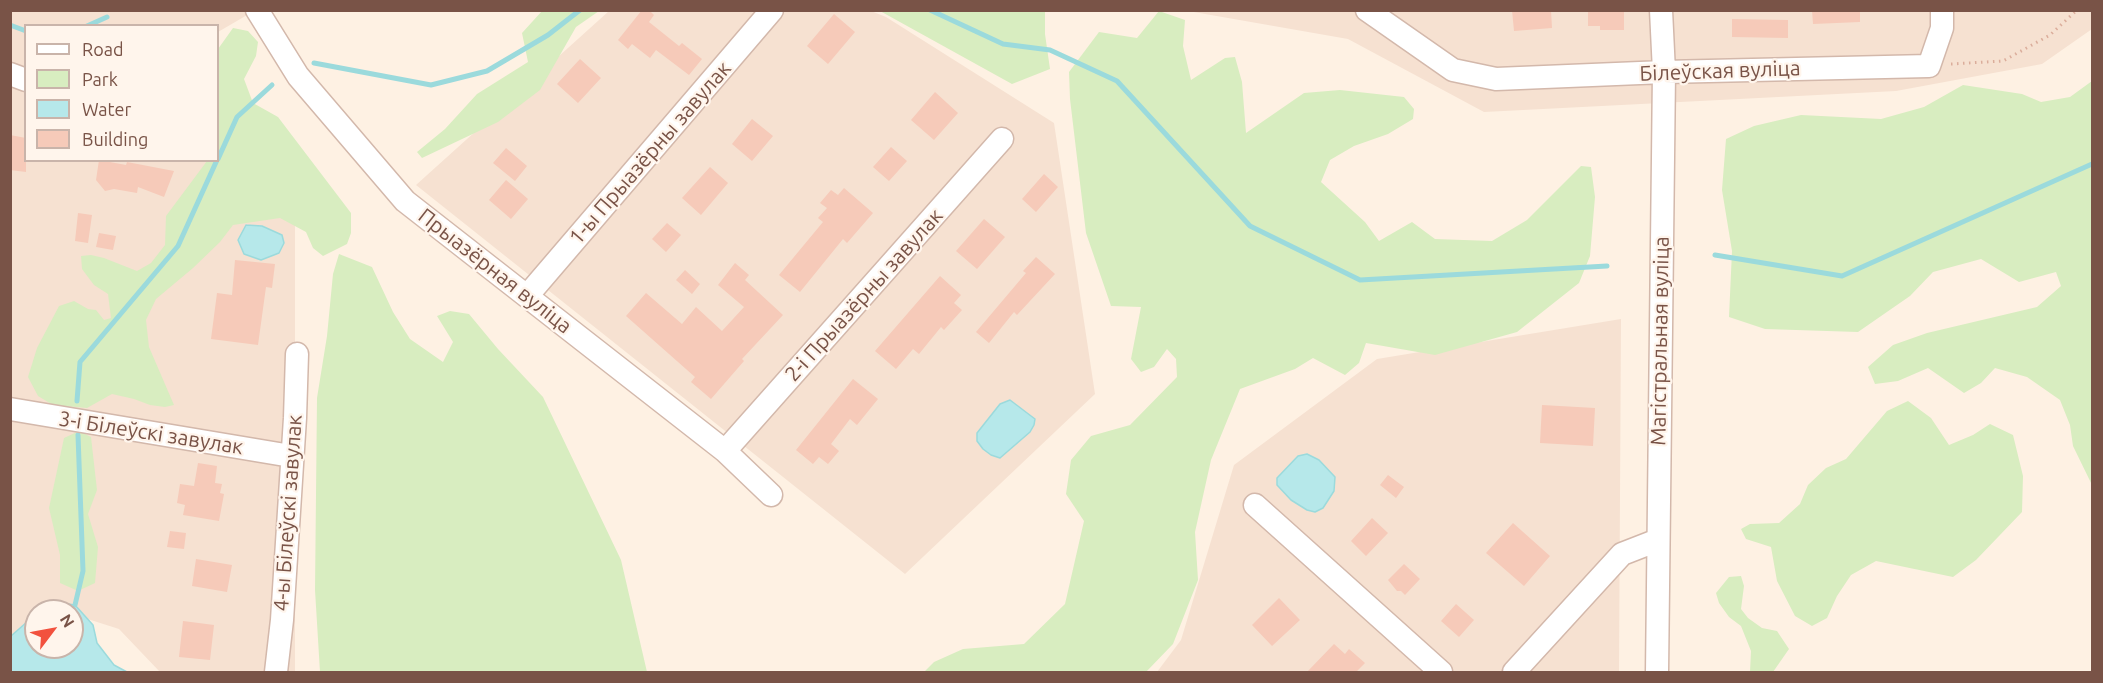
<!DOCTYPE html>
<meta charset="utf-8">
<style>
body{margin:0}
#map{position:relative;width:2103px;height:683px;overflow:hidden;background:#fef1e3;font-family:Ubuntu,sans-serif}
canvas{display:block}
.frame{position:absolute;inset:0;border:12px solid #795347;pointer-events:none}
.legend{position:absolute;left:24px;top:24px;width:195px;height:138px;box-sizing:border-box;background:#fff5ec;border:2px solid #c9b4aa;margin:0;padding:8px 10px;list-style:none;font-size:18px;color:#795347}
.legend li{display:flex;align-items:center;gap:12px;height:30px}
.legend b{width:30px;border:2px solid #c9b4aa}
.north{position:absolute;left:24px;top:599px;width:60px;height:60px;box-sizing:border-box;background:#fff5ec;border:2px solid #c9b4aa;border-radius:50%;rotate:58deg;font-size:16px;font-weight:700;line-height:24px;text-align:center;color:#795347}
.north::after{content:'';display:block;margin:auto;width:21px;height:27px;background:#f2513e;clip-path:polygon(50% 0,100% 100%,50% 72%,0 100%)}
</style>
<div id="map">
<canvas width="2103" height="683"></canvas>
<div class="frame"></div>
<ul class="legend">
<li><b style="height:8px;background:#fff"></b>Road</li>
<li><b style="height:16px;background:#d8edc0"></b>Park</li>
<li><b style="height:16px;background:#b6e8ea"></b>Water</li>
<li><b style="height:16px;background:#f6cab9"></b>Building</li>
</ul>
<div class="north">N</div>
</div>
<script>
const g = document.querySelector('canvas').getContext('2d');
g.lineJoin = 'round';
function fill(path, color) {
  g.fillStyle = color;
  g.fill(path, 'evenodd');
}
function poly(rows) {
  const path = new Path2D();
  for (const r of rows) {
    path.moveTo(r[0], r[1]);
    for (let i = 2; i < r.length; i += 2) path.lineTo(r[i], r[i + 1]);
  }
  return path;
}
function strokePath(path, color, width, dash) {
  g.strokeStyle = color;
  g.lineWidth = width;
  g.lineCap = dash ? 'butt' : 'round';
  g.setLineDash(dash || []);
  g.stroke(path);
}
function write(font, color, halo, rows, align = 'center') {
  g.font = font + ' Ubuntu,sans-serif';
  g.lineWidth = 4.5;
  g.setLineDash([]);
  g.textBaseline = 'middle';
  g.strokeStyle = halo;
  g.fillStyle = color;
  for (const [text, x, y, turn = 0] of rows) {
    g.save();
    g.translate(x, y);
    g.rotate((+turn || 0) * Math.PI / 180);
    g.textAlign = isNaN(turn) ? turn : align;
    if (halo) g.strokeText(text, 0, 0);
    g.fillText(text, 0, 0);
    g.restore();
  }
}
fill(poly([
 [2092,10,2092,29,2042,64,1896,91,1484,112,1348,39,1188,11],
 [11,11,254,11,218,32,218,26,26,26,26,160,218,160,218,101,295,221,295,672,160,672,119,629,72,614,72,611,36,611,36,629,11,646],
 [609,11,871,11,886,17,1054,123,1095,394,905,574,416,185],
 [1621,319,1619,672,1157,672,1181,640,1234,465,1377,359]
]), '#f6e1d1');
fill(poly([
 [542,11,599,11,576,27,540,90,498,122,422,158,417,152,445,129,477,94,528,62,522,33],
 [880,11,1045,11,1045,34,1050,69,1012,84],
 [1159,11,1185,20,1183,46,1191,80,1225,58,1235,57,1242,82,1246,133,1304,93,1340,90,1404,97,1414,109,1413,119,1388,134,1354,146,1330,160,1321,182,1365,222,1379,241,1412,222,1435,239,1492,241,1527,220,1581,166,1591,167,1595,197,1590,256,1579,283,1517,332,1435,355,1366,343,1359,363,1345,375,1313,358,1295,369,1240,389,1211,460,1195,532,1198,580,1173,644,1146,672,924,672,934,662,963,649,1024,644,1065,604,1084,521,1066,494,1071,460,1091,436,1130,425,1177,377,1176,359,1167,349,1154,367,1141,372,1131,359,1141,307,1111,306,1086,233,1070,99,1069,72,1099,32,1137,38],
 [233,28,248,31,258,42,256,56,244,79,253,103,278,117,351,213,351,233,347,244,323,256,313,248,306,232,280,218,233,225,220,242,193,268,156,299,146,320,149,347,174,405,165,407,150,405,134,399,112,394,87,408,53,405,38,396,28,377,37,348,59,306,74,301,88,309,96,310,104,320,111,318,108,294,94,285,82,269,81,256,91,255,104,258,137,271,151,263,165,245,166,216,207,161,218,160,218,49],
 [2092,81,2092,485,2073,446,2070,425,2060,400,2027,377,1995,368,1981,383,1964,393,1928,368,1898,381,1875,384,1868,367,1893,345,1927,333,2037,307,2061,286,2056,272,2019,282,1981,259,1933,272,1910,296,1858,332,1765,329,1729,317,1732,251,1722,190,1726,139,1754,126,1801,115,1881,119,1924,107,1963,85,2022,94,2041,102,2070,97],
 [339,254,372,267,393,312,410,339,443,362,453,342,437,316,450,311,469,314,498,349,543,397,621,560,647,672,320,672,315,590,317,398,327,336,333,274],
 [1908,401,1931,418,1949,445,1973,435,1990,424,2013,435,2023,476,2022,512,1976,560,1953,577,1876,561,1851,575,1837,596,1827,618,1812,626,1795,616,1777,581,1771,547,1746,539,1741,529,1750,524,1779,523,1800,504,1808,485,1826,468,1846,459,1887,411],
 [79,431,91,437,97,490,88,514,98,547,95,583,78,591,60,583,60,555,49,508,64,438],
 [1741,576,1744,586,1741,609,1748,618,1762,628,1777,631,1789,649,1773,672,1750,672,1751,651,1741,626,1729,617,1719,603,1716,593,1729,577]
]), '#d8edc0');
const water = poly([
 [246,225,262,226,282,235,284,243,279,253,261,260,244,254,238,240,246,225],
 [1010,400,1035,419,1034,425,1030,432,1000,458,991,455,983,449,977,441,977,433,1000,404,1010,400],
 [1307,454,1319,460,1335,477,1334,491,1323,508,1315,512,1307,510,1291,500,1277,485,1277,478,1298,456,1307,454],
 [53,602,75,605,93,625,97,643,114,665,127,672,11,672,11,636,36,614,36,647,72,647,72,611,40,611,53,602]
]);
fill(water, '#b6e8ea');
strokePath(water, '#9bdadc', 1.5);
strokePath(poly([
 [930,10,1003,44,1050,50,1117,81,1250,226,1360,280,1607,266],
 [10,25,26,31],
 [87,26,107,17],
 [314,63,431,85,487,71,548,35,580,10],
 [218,159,237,117,272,85],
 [1715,255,1842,276,2092,164],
 [77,401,80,362,178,246,217,160],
 [75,605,83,571,78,435]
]), '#9bdadc', 5);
fill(poly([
 [642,10,649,10,654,15,649,22,679,46,682,43,702,59,689,75,656,50,650,58,632,44,628,49,618,40],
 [1512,10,1551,10,1552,28,1514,31],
 [1588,10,1624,10,1624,30,1600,30,1600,26,1588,26],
 [1812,10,1860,10,1860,22,1813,24],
 [834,14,855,32,828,64,807,46],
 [1732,19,1788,20,1788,38,1732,37],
 [580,59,601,78,578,103,557,84],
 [935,92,958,113,934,140,911,120],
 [752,119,773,136,752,161,732,144],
 [10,135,26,138,26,172,10,170],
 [891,147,907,161,889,181,873,167],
 [506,148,527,166,515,181,493,163],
 [99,160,126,165,127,162,174,171,164,197,138,187,137,193,114,189,105,191,96,180],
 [710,167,728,183,701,215,682,198],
 [1044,174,1058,187,1036,212,1022,199],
 [506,180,528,199,511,219,489,200],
 [844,188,873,213,847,243,843,239,800,292,779,275,823,222,818,218,827,208,820,203,831,190,838,195],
 [78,213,92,215,88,243,75,241],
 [984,219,1005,237,977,269,956,251],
 [667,223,681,235,666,252,652,239],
 [99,233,116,236,113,250,96,247],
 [1036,257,1055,274,1017,315,1014,312,989,343,976,332,1026,273,1023,271],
 [235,260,275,264,272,288,266,287,258,345,211,339,217,293,232,295],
 [735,263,749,275,745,280,783,315,742,359,744,361,711,399,691,382,695,377,626,316,646,293,682,324,696,307,722,331,744,307,718,285],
 [685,270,700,284,692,294,676,280],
 [940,276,961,295,954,303,962,310,944,330,941,327,919,354,913,349,896,369,875,351],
 [853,379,878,399,857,425,850,419,831,444,839,451,828,464,819,457,813,464,796,450],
 [1542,405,1595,408,1593,446,1540,443],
 [198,463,217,466,215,483,222,484,220,493,224,494,219,521,183,515,185,505,177,503,180,484,194,486],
 [1388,475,1404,487,1396,498,1380,485],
 [1372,518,1388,533,1366,556,1351,541],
 [1513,523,1550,556,1524,586,1486,553],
 [170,531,186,533,184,549,167,547],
 [196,559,232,565,227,592,192,586],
 [1404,564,1420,579,1405,595,1401,591,1397,591,1388,580],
 [1279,598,1300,620,1272,646,1252,625],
 [1456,604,1474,620,1459,637,1441,621],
 [183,621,214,625,210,660,179,657],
 [1334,644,1345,654,1349,649,1365,663,1356,672,1307,672]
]), '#f6cab9');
const minor = poly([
 [257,10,298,76,405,201,725,451,771,495],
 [1367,10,1453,70,1496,79,1664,72,1929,66,1942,28,1942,10],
 [10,74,26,80],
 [527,296,772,10],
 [10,409,291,456],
 [725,451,1002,139],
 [1255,505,1441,672],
 [276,672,282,620,295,418,297,354],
 [1514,672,1622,554,1658,540],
 [1657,672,1664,72,1661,10]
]);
strokePath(minor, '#d3b8ab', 25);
strokePath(poly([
 [1951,64,2003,61,2050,35,2077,10]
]), '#dbad9b', 3, [1.5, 4.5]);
strokePath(minor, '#fff', 22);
write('21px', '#795347', '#fff5ec', [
 ["Білеўская вуліца",1720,71,-2],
 ["1-ы Прыазёрны завулак",650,153,-49],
 ["Прыазёрная вуліца",495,271,38],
 ["2-і Прыазёрны завулак",864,295,-48],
 ["Магістральная вуліца",1660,341,-89],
 ["3-і Білеўскі завулак",151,433,9],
 ["4-ы Білеўскі завулак",288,513,-86]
]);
</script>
